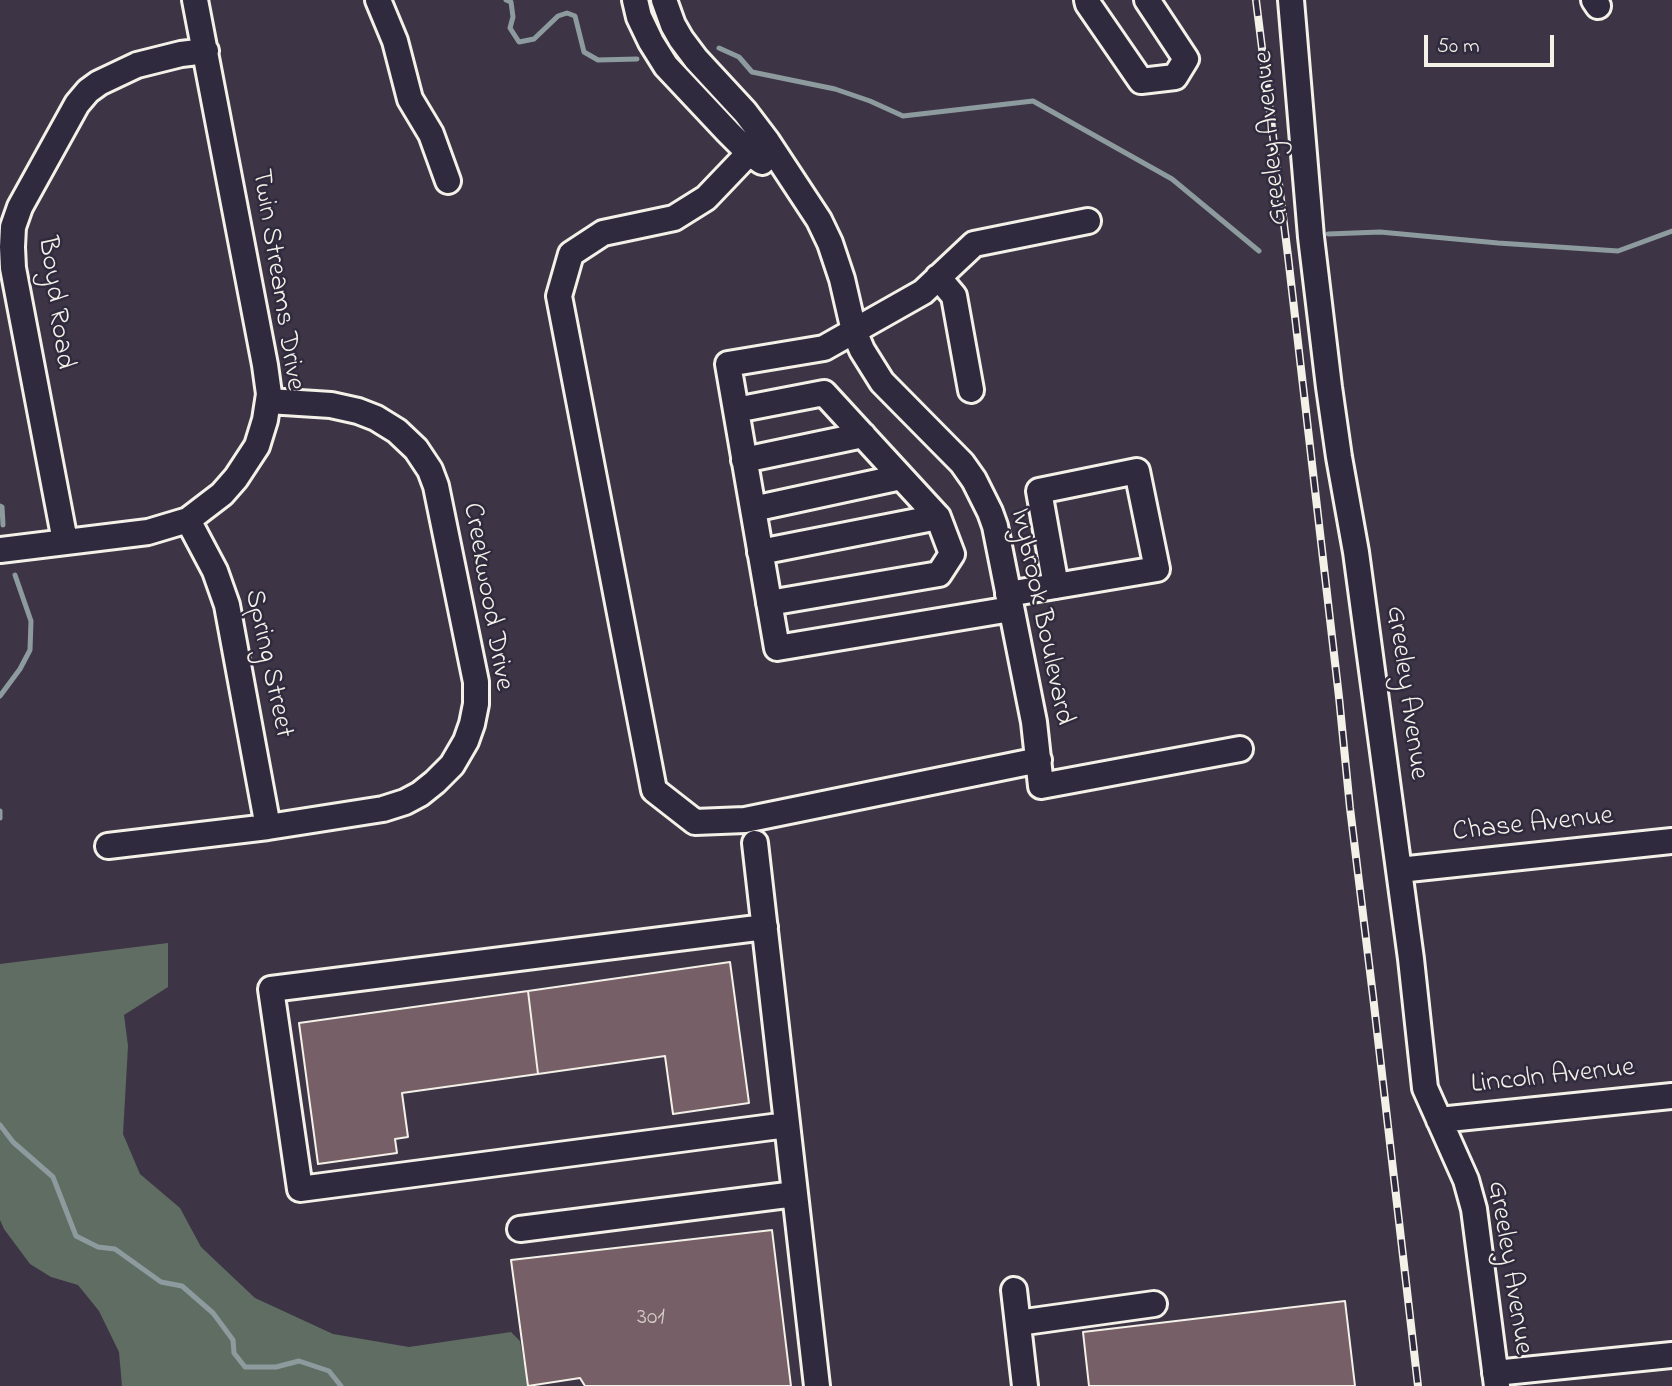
<!DOCTYPE html>
<style>
body{margin:0}
#map{position:relative;width:1672px;height:1386px;overflow:hidden;background:#3d3545;font-family:"Indie Flower",sans-serif}
canvas{display:block}
.scale{position:absolute;left:1424px;top:35px;width:130px;height:32px;box-sizing:border-box;border:4px solid #f4f1e8;border-top:0;padding-left:9px;font-size:21px;line-height:24px;white-space:nowrap;color:#f4f1e8;-webkit-text-stroke:5px #2f2a3d;paint-order:stroke}
</style>
<div id="map">
<canvas width="1672" height="1386"></canvas>
<div class="scale">50 m</div>
</div>
<script>
const g = document.querySelector('canvas').getContext('2d');
g.lineJoin = 'round';
function fill(path, color) {
  g.fillStyle = color;
  g.fill(path, 'evenodd');
}
function poly(rows) {
  const path = new Path2D();
  for (const r of rows) {
    path.moveTo(r[0], r[1]);
    for (let i = 2; i < r.length; i += 2) path.lineTo(r[i], r[i + 1]);
  }
  return path;
}
function strokePath(path, color, width, dash) {
  g.strokeStyle = color;
  g.lineWidth = width;
  g.lineCap = dash ? 'butt' : 'round';
  g.setLineDash(dash || []);
  g.stroke(path);
}
function write(font, color, halo, rows, align = 'center') {
  g.font = font + ' "Indie Flower",sans-serif';
  g.lineWidth = 5;
  g.setLineDash([]);
  g.textBaseline = 'middle';
  g.strokeStyle = halo;
  g.fillStyle = color;
  for (const [text, x, y, turn = 0] of rows) {
    g.save();
    g.translate(x, y);
    g.rotate((+turn || 0) * Math.PI / 180);
    g.textAlign = isNaN(turn) ? turn : align;
    if (halo) g.strokeText(text, 0, 0);
    g.fillText(text, 0, 0);
    g.restore();
  }
}
fill(poly([
 [168,943,168,987,124,1015,128,1046,123,1134,140,1174,180,1208,201,1247,255,1298,333,1334,409,1347,511,1332,520,1341,528,1386,122,1386,119,1352,99,1311,78,1285,51,1277,30,1264,4,1229,0,1220,0,964]
]), '#606d62');
strokePath(poly([
 [506,0,511,2,513,17,510,28,519,42,534,39,558,16,567,13,575,16,584,52,598,60,637,59],
 [719,48,739,57,752,72,835,89,870,101,903,116,1033,101,1172,179,1259,251],
 [1328,234,1380,232,1498,243,1618,251,1672,231],
 [0,506,2,507,3,525],
 [0,696,20,669,30,650,31,621,15,575],
 [0,811,0,818],
 [0,1125,13,1142,53,1177,76,1236,98,1247,115,1249,161,1282,182,1286,213,1313,233,1340,234,1353,245,1367,276,1367,299,1361,329,1371,341,1386]
]), '#8d9b9f', 5);
const building = poly([
 [730,962,749,1103,673,1114,665,1056,538,1074,528,991,730,962],
 [528,991,538,1074,402,1093,408,1137,395,1139,397,1153,318,1164,299,1023,528,991],
 [772,1230,791,1386,585,1386,580,1378,528,1386,511,1260,772,1230],
 [1345,1301,1355,1386,1089,1386,1083,1332,1345,1301]
]);
fill(building, '#765f67');
strokePath(building, '#f4f1e8', 2);
const minor = poly([
 [378,0,395,41,410,99,431,134,448,181],
 [635,0,639,17,651,42,666,66,728,132,749,153,762,162],
 [664,0,673,25,681,39,696,59,745,112,767,141,819,220,830,243,842,279,854,331,862,350,882,382,962,463,974,480,990,512,995,526,1034,722,1041,786,1240,749],
 [1087,0,1088,4,1141,81,1175,77,1186,59,1147,0],
 [1291,0,1311,237,1329,387,1339,457,1356,552,1411,959,1425,1088,1466,1180,1474,1209,1497,1386],
 [1594,0,1598,6],
 [749,153,706,198,674,218,603,233,571,254,559,296,654,790,695,822,745,820,1039,760],
 [938,277,954,296,971,390],
 [736,410,824,393,938,517,952,554,939,574,769,603],
 [744,460,863,435],
 [753,509,901,477],
 [188,520,215,571,227,605,268,827],
 [65,541,13,268,12,247,13,227,20,207,77,104,88,91,99,83,137,65,181,54,206,51],
 [0,550,148,532,188,520,222,494,236,478,257,446,265,420,269,394,265,365,195,0],
 [760,552,938,517],
 [1008,594,1157,569,1137,471,1039,491,1056,586],
 [1011,609,777,648,728,364,824,348,923,292,974,244,1088,221],
 [755,843,817,1386],
 [108,846,268,827,383,809,405,802,420,794,435,782,452,765,466,741,472,724,476,704,476,682,436,486,430,470,416,449,397,431,376,418,358,411,331,405,268,401],
 [1399,870,1672,841],
 [765,927,271,989,300,1189,787,1125],
 [1439,1120,1672,1096],
 [520,1229,795,1194],
 [1014,1290,1025,1386],
 [1018,1323,1154,1304],
 [1495,1373,1672,1355]
]);
strokePath(minor, '#f4f1e8', 30);
strokePath(minor, '#2f2a3d', 24);
const rail = poly([
 [1256,0,1288,256,1339,697,1350,808,1373,996,1418,1386]
]);
strokePath(rail, '#f4f1e8', 8);
strokePath(rail, '#2f2a3d', 5, [16]);
write('24px', '#d4ccc8', null, [
 ["301",651,1319]
]);
write('28px', '#f4f1e8', '#2f2a3d', [
 ["Greeley Avenue",1273,138,-95],
 ["Twin Streams Drive",276,280,81],
 ["Boyd Road",54,303,82],
 ["Creekwood Drive",486,597,80],
 ["Ivybrook Boulevard",1040,617,78],
 ["Spring Street",267,664,78],
 ["Greeley Avenue",1405,693,82],
 ["Chase Avenue",1533,826,-6],
 ["Lincoln Avenue",1553,1078,-6],
 ["Greeley Avenue",1508,1268,81]
]);
</script>
